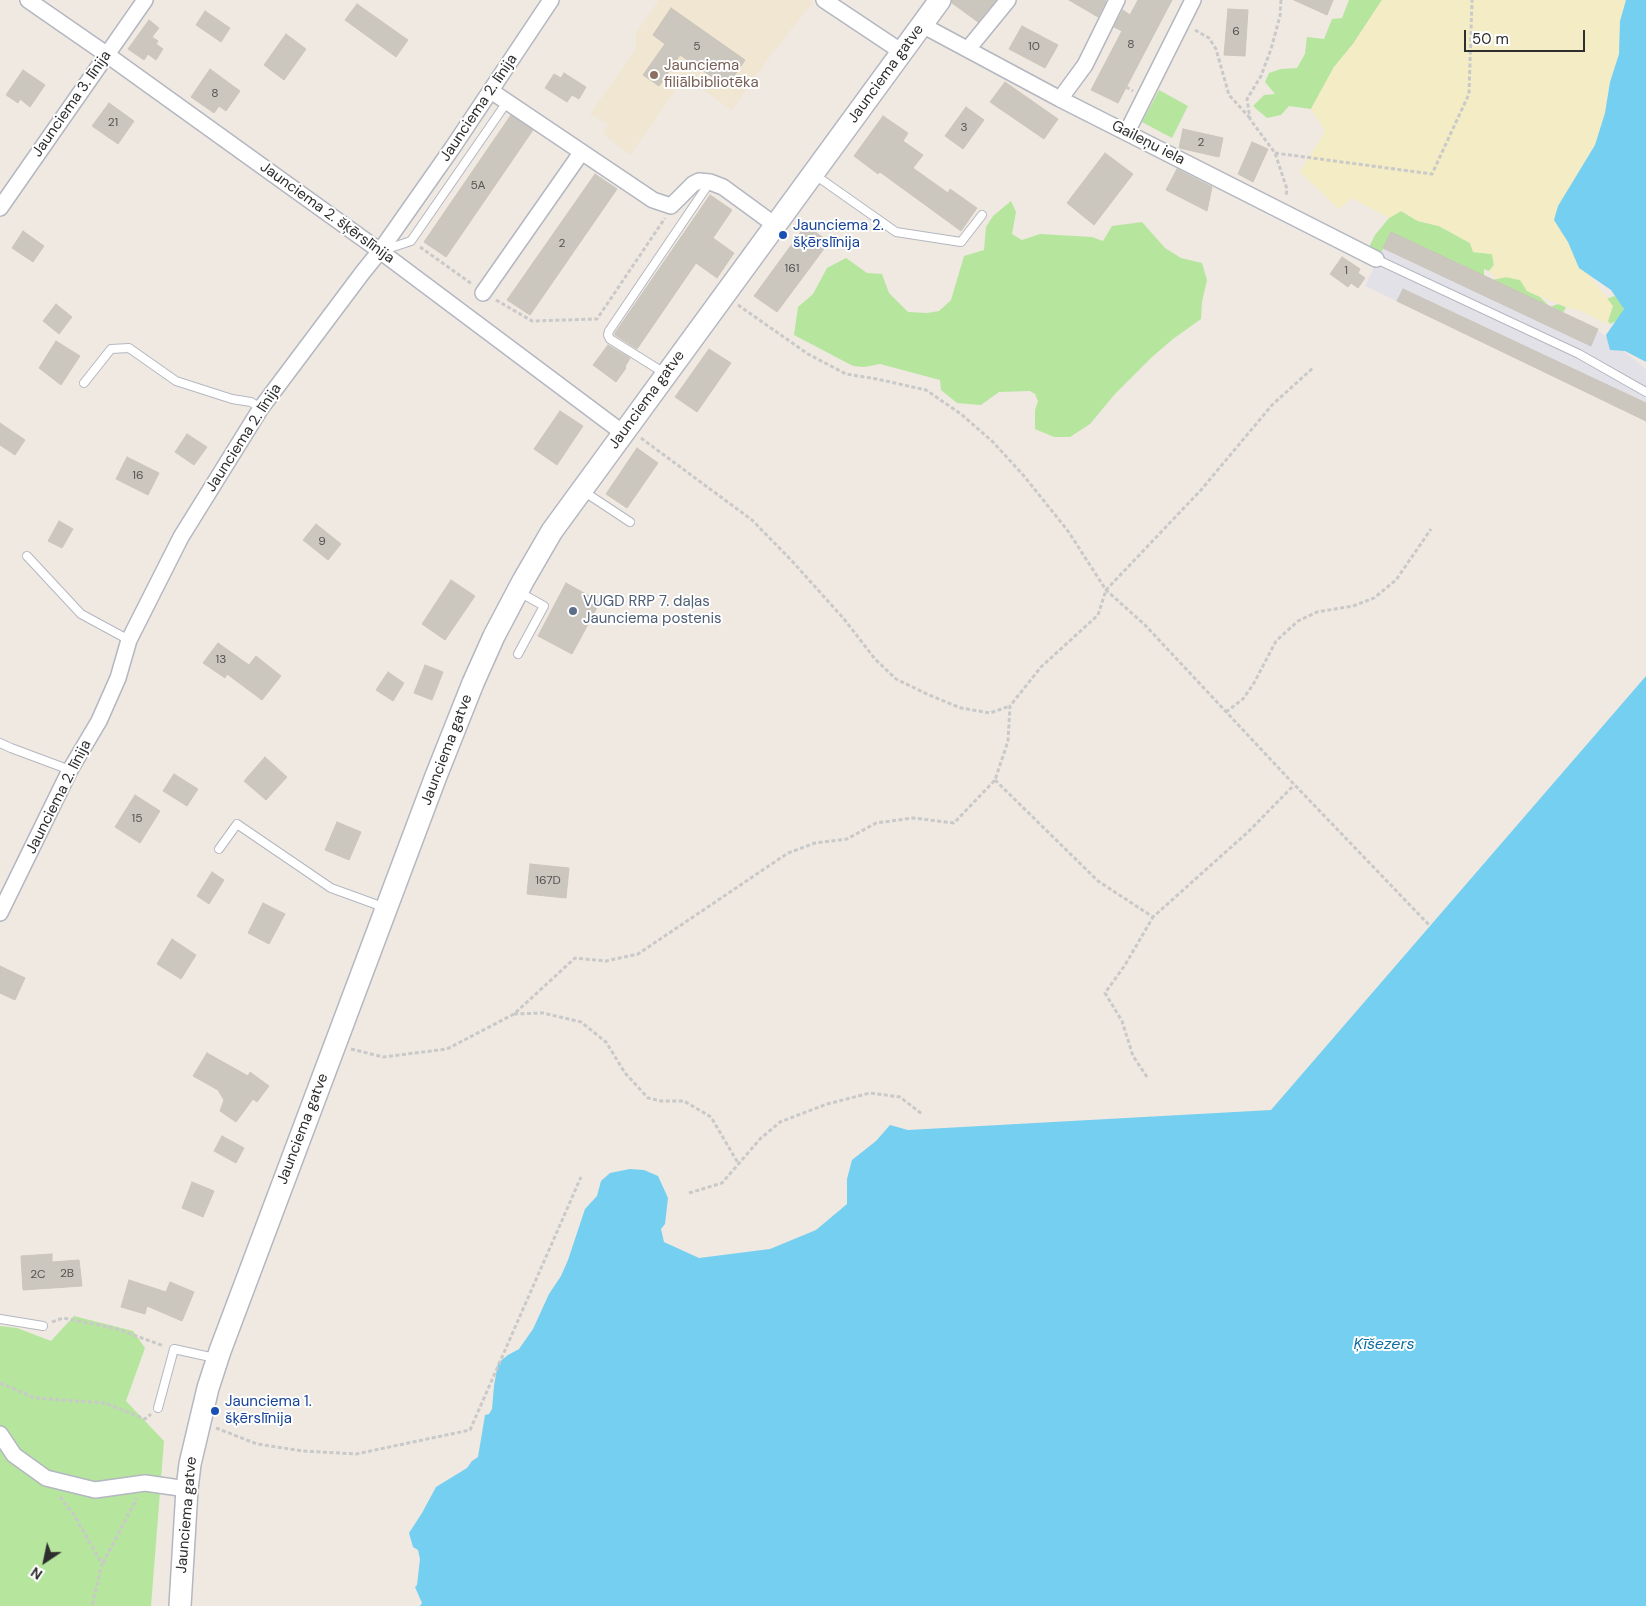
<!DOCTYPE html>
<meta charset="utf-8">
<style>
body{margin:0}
#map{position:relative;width:1646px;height:1606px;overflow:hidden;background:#efe9e1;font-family:"DM Sans",sans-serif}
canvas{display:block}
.north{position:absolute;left:20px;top:1536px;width:50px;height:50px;-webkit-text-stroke:4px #fff;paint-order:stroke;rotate:214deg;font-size:14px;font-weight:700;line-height:20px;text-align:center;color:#2e2e2e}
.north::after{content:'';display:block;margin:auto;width:18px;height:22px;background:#2e2e2e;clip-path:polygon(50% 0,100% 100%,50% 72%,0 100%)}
.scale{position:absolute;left:1464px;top:30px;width:121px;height:22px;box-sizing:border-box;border:2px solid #2e2e2e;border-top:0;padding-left:6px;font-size:15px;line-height:18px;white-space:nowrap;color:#2e2e2e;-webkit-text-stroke:4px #fff;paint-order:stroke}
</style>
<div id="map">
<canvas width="1646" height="1606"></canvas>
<div class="north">N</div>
<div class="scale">50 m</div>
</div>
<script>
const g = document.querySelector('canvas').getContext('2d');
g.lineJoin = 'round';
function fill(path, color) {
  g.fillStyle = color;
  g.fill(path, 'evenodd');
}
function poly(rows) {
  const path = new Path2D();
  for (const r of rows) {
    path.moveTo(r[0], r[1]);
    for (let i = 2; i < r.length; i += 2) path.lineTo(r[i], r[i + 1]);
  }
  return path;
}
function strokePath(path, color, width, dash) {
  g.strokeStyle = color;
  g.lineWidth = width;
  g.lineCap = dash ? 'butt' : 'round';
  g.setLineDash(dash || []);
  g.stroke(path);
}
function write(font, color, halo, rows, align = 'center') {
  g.font = font + ' "DM Sans",sans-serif';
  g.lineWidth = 4;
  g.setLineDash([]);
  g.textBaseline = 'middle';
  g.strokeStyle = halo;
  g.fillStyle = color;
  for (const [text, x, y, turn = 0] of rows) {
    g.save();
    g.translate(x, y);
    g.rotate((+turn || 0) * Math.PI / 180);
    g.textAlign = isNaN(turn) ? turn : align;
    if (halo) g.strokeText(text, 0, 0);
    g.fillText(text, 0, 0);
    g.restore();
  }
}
fill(poly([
 [1391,232,1599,330,1596,337,1599,331,1646,369,1646,421,1365,286]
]), '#e3e1e8');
fill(poly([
 [659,0,810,0,813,2,771,55,732,110,685,77,630,155,603,134,608,124,590,114,636,49,636,33]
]), '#f0e6d1');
fill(poly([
 [1349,0,1382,0,1353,44,1334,67,1311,109,1289,106,1281,115,1267,118,1253,106,1264,95,1275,94,1265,82,1269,73,1281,69,1297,68,1305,54,1307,37,1324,39,1332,19,1342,18],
 [1159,90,1188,106,1172,138,1142,122],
 [1011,201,1016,212,1012,234,1022,240,1040,234,1092,237,1103,241,1112,226,1142,222,1165,248,1181,258,1202,263,1207,280,1202,302,1201,319,1173,339,1152,357,1115,394,1090,424,1070,437,1054,437,1035,429,1035,410,1038,401,1035,394,1030,391,999,392,981,405,957,403,941,390,940,380,880,364,864,367,853,366,794,335,798,307,813,294,827,268,846,258,867,273,882,274,889,293,908,312,927,313,939,311,951,300,964,256,984,250,986,227,993,216],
 [1401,211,1418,221,1439,226,1470,243,1474,252,1492,254,1494,265,1489,271,1484,269,1484,276,1391,233,1380,255,1369,247,1375,235,1389,218],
 [1506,277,1521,280,1527,291,1540,297,1550,307,1558,304,1566,307,1563,313,1492,280],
 [1614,296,1625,302,1622,318,1610,324,1601,309,1604,300],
 [74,1316,133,1331,145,1348,126,1401,164,1441,151,1606,0,1606,0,1326,17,1328,51,1341]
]), '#b6e59e');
fill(poly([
 [1382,0,1626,0,1620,21,1619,54,1610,82,1605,113,1595,145,1558,206,1582,266,1613,306,1607,324,1581,311,1566,307,1527,291,1520,280,1506,277,1497,279,1489,271,1494,265,1492,254,1473,252,1470,243,1439,226,1418,221,1401,211,1389,218,1352,198,1339,209,1300,172,1325,131,1311,109,1334,67,1353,44]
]), '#f3ecc5');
fill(poly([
 [1626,0,1646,0,1646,362,1625,351,1610,350,1606,335,1624,309,1611,290,1579,268,1568,242,1554,220,1558,206,1595,145,1605,113,1610,82,1619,54,1620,21],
 [1646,676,1646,1606,420,1606,422,1603,415,1587,417,1585,420,1559,418,1550,413,1547,409,1533,422,1513,436,1487,467,1468,472,1461,478,1457,485,1415,489,1414,492,1409,494,1386,498,1363,508,1355,519,1349,533,1329,549,1294,561,1276,568,1260,585,1209,597,1196,601,1181,610,1173,630,1169,644,1170,658,1176,668,1198,665,1224,661,1229,664,1242,699,1258,770,1249,816,1230,847,1204,847,1179,852,1160,876,1141,890,1125,908,1130,1271,1110]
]), '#75cff0');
const building = poly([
 [952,0,996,0,978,22,952,3,952,0],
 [1069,0,1105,0,1106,1,1098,17,1069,0],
 [1138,0,1172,0,1118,103,1091,90,1122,31,1114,27,1123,10,1130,15,1138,0],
 [1294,0,1333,0,1327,15,1294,0],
 [357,4,408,40,396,57,345,20,357,4],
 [671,8,745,60,727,87,680,55,659,86,643,75,665,44,653,35,671,8],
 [1228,9,1248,10,1245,56,1224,55,1228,9],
 [205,11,230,28,221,42,196,25,205,11],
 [149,20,159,28,152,37,158,41,156,44,163,49,156,60,148,54,144,60,128,49,149,20],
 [1022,26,1058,45,1045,68,1009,49,1022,26],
 [286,34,306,49,284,80,264,65,286,34],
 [210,69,240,91,226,111,219,106,214,113,191,97,210,69],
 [23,70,45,85,30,107,20,99,18,103,6,95,23,70],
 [564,73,586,87,579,99,572,95,567,102,545,88,554,74,561,78,564,73],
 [1005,82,1058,119,1044,139,990,102,1005,82],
 [109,103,134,121,118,144,92,126,109,103],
 [966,107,984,120,963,149,945,136,966,107],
 [511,115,533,130,446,257,424,242,511,115],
 [883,116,908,133,903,141,923,155,913,168,948,193,950,189,977,208,961,231,880,172,878,174,854,156,883,116],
 [1183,129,1223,138,1219,157,1179,148,1183,129],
 [1252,142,1268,149,1253,182,1238,174,1252,142],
 [1105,153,1133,174,1094,225,1067,203,1105,153],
 [1177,169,1212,187,1207,211,1166,190,1177,169],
 [595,174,617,189,530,315,507,300,595,174],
 [710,195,732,210,713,238,734,253,717,278,696,263,637,349,615,335,615,333,710,195],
 [806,225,829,242,777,312,754,296,806,225],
 [23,231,44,246,33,262,12,248,23,231],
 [1391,232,1598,329,1591,346,1383,248,1391,232],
 [1342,257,1360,269,1358,273,1365,278,1358,288,1351,283,1348,287,1330,274,1342,257],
 [1403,289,1646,403,1646,421,1397,301,1403,289],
 [56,304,72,317,59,334,43,321,56,304],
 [56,341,80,356,61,385,39,368,56,341],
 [608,345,630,358,625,367,626,368,616,382,593,365,608,345],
 [709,349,731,363,697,412,675,397,709,349],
 [560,411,583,426,557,465,534,449,560,411],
 [0,423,25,440,15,455,0,445,0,423],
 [187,434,207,447,194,465,175,452,187,434],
 [637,448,658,463,627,508,606,494,637,448],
 [127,457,159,473,148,495,116,479,127,457],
 [59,521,73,529,62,548,48,541,59,521],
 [316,524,341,544,328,560,303,540,316,524],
 [451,580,475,596,445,640,422,624,451,580],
 [566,583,600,602,572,654,538,636,566,583],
 [218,643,249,665,256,656,281,676,262,700,227,674,225,678,203,663,218,643],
 [425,665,443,672,432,700,414,693,425,665],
 [388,672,404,683,393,701,376,690,388,672],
 [265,757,287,777,266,800,244,781,265,757],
 [174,774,198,789,187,806,163,791,174,774],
 [135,795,160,811,140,843,115,827,135,795],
 [337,822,361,832,349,860,325,850,337,822],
 [530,864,569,868,566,898,527,894,530,864],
 [212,872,224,880,209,904,197,896,212,872],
 [263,903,285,914,269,944,248,933,263,903],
 [172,939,196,955,181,979,157,964,172,939],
 [0,966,25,978,15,1000,0,993,0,966],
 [207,1053,248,1076,250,1072,269,1086,257,1102,253,1099,236,1122,220,1111,224,1100,218,1090,193,1076,207,1053],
 [222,1136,244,1148,236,1163,214,1151,222,1136],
 [192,1182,214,1191,203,1217,182,1208,192,1182],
 [52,1254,52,1262,79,1260,82,1286,23,1290,21,1256,52,1254],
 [129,1280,166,1292,170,1282,194,1292,182,1321,147,1306,145,1314,121,1307,129,1280]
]);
fill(building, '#cbc7bf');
strokePath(building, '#cbc5ba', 1);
const service = poly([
 [815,175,896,232,961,242,982,215],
 [384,250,411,241,507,102],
 [1376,259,1579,354,1646,392],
 [666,374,610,339,608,335,609,331,710,182],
 [84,383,111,349,129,348,176,381,232,399,251,402,261,408],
 [583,491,630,522],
 [27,556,81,614,129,640],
 [518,654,544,606,519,592],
 [0,743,11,748,70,770],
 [219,849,237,824,331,888,375,904,384,909],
 [0,1319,43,1326],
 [158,1408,174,1349,215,1358]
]);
const minor = poly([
 [28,0,106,54,380,251,623,433],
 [824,0,902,52],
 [922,25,1060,99,1376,259],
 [968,49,1008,0],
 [491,91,653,200,671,206,693,184,699,181,710,182,723,187,775,225],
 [1060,99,1085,65,1117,0],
 [1127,132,1193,0],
 [0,208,145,0],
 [483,293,581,153],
 [0,913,70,770,99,721,118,678,129,640,181,537,261,408,363,272,380,251,453,147,551,0],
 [0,1434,14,1455,46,1478,95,1490,145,1483,187,1489]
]);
const secondary = poly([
 [180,1606,187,1489,190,1464,208,1388,220,1351,436,776,473,683,494,636,523,581,552,531,940,0]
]);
strokePath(service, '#b4b7c1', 10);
strokePath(minor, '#b4b7c1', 18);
strokePath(secondary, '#b4b7c1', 24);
strokePath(poly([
 [1281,0,1280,16,1271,49,1261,76,1247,99,1250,119,1275,153,1287,189,1286,196],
 [1195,30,1209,38,1216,49,1229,95,1250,118],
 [1126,87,1133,91],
 [1275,153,1432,174,1469,94,1472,0],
 [420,247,472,284],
 [496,300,532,321,597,319,665,218],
 [738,305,808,354,846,374,877,379,926,390,961,414,993,442,1024,476,1068,531,1106,590,1145,625,1288,778,1430,926],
 [641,438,752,520,792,561,844,619,875,659,896,679,929,695,961,708,990,713,1010,706],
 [1226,712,1243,699,1254,683,1276,641,1298,621,1317,612,1353,606,1374,598,1396,580,1431,529],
 [995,780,1098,881,1153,917,1248,832,1294,785],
 [514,1014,543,1013,581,1022,606,1042,625,1073,648,1098,661,1101,684,1101,711,1117,738,1163],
 [351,1049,383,1057,447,1049,514,1014,575,958,606,961,638,954,788,853,815,843,847,839,876,823,913,818,954,823,995,780,1008,741,1010,706,1041,667,1098,615,1106,590,1201,490,1272,405,1314,367],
 [1147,1077,1133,1056,1122,1021,1105,993,1125,965,1153,917],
 [689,1193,722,1183,760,1139,780,1122,827,1104,870,1093,900,1097,922,1114],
 [52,1322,63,1318,114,1328,164,1346],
 [0,1383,35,1398,105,1403,145,1419,151,1414],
 [216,1428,257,1444,303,1451,356,1454,470,1430,581,1177],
 [60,1497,74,1515,102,1564,92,1606],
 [103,1563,137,1498]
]), '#c9c9c9', 3, [4, 2.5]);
strokePath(service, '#fff', 8);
strokePath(minor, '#fff', 15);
strokePath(secondary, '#fff', 21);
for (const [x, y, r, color] of [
 [654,75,5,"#8d6e63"],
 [783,235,5,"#1a4fb4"],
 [573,611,5,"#5c6f8a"],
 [215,1411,5,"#1a4fb4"]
]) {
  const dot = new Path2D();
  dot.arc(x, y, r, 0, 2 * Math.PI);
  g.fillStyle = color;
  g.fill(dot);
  strokePath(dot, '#fff', 2);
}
write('12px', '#555452', null, [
 ["6",1236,32],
 ["8",1131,45],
 ["5",697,47],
 ["10",1034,47],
 ["8",215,94],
 ["21",113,123],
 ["3",964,128],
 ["2",1201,143],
 ["5A",478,186],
 ["2",562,244],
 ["161",792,269],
 ["1",1346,271],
 ["16",138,476],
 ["9",322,542],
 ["13",221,660],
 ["15",137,819],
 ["167D",548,881],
 ["2B",67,1274],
 ["2C",38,1275]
]);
write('15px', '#785e54', '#fff', [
 ["Jaunciema",664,66],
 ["filiālbibliotēka",664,83]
], 'left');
write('15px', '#2e2e2e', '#fff', [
 ["Jaunciema gatve",886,74,-54],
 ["Jaunciema 3. līnija",72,104,-55],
 ["Jaunciema 2. līnija",479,108,-56],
 ["Gaileņu iela",1148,143,27],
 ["Jaunciema 2. šķērslīnija",327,213,36],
 ["Jaunciema gatve",647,400,-54],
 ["Jaunciema 2. līnija",244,438,-57],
 ["Jaunciema gatve",447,750,-69],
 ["Jaunciema 2. līnija",59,797,-63],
 ["Jaunciema gatve",303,1129,-69],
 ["Jaunciema gatve",187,1515,-85]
]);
write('15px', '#164399', '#fff', [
 ["Jaunciema 2.",793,226],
 ["šķērslīnija",793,243],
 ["Jaunciema 1.",225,1402],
 ["šķērslīnija",225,1419]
], 'left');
write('15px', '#4e5e75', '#fff', [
 ["VUGD RRP 7. daļas",583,602],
 ["Jaunciema postenis",583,619]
], 'left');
write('italic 16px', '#0d6fa3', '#fff', [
 ["Ķīšezers",1384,1345]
]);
</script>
